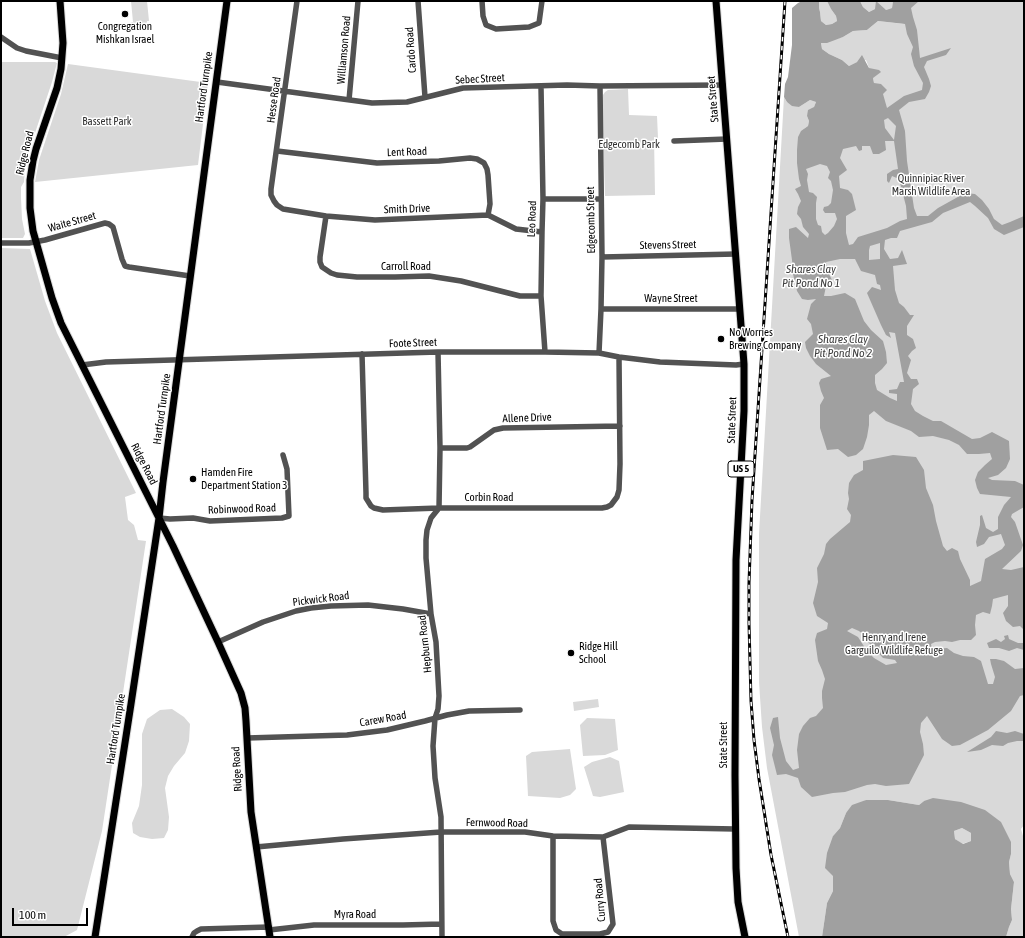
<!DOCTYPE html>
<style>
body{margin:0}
#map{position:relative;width:1025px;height:938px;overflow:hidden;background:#fff;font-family:"Asap Condensed",sans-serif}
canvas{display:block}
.frame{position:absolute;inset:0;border:2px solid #000;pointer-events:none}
.scale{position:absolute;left:12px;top:908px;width:76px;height:18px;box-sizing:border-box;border:2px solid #000;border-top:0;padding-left:5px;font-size:12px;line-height:14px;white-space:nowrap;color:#000;-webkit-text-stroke:3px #fff;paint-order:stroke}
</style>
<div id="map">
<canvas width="1025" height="938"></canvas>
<div class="frame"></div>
<div class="scale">100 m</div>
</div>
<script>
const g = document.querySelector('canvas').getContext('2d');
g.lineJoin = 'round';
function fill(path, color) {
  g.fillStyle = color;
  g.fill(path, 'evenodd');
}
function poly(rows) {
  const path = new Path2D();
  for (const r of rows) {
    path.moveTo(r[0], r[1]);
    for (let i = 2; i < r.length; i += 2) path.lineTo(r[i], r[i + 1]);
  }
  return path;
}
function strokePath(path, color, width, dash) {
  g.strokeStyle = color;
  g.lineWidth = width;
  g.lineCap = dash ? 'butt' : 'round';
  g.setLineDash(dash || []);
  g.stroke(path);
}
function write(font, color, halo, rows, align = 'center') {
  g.font = font + ' "Asap Condensed",sans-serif';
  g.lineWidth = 3;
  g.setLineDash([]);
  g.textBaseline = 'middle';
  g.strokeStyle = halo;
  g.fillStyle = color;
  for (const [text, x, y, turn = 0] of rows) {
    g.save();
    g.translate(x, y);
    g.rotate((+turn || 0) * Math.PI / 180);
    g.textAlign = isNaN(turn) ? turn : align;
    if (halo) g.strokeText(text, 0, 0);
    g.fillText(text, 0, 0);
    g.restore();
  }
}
fill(poly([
 [131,1,147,1,149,21,147,21,146,26,141,30,135,30,130,27,130,23,133,22],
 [819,1,827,1,831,9,836,16,837,21,832,24,826,25,821,21,820,12,819,8],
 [860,1,893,1,892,8,886,10,875,9,869,12,863,7],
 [898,1,1024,1,1024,825,1021,829,1023,836,1024,837,1024,937,1006,937,1009,927,1012,920,1011,909,1014,882,1010,874,1009,862,1011,854,924,801,919,805,888,800,866,800,846,813,840,828,833,836,833,891,827,903,822,937,799,937,767,768,762,727,759,682,759,534,784,97,787,102,799,107,810,100,816,102,814,107,807,116,809,121,808,126,801,131,874,83,873,78,866,60,857,62,849,66,842,60,829,54,822,49,821,43,843,37,853,31,867,30,878,21,904,24],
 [1,62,55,62,57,63,52,82,29,151,25,169,24,182,21,187,21,198,22,219,25,234,23,238,1,238],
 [68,64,208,83,198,165,35,182,39,160,61,94],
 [628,89,629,115,657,116,658,138,654,137,655,195,605,196,602,102,603,95,605,92,608,90],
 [1,248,30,249,45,301,57,333,136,493,125,497,128,520,134,525,138,540,146,541,102,831,77,930,64,937,1,937],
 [598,699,599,707,574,711,573,702],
 [172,709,184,717,190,724,189,741,185,753,174,766,168,776,165,788,169,817,168,830,164,838,152,839,140,837,133,833,132,823,139,806,142,785,142,734,147,719,160,710],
 [587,718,615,719,618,750,605,755,583,756,580,725],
 [570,749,576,789,570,795,560,798,528,796,526,756,532,752],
 [610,757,619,761,624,792,600,797,593,796,584,767,592,762],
 [962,828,971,833,971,841,962,844,955,839,954,831]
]), '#d9d9d9');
fill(poly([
 [802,1,819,1,819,8,820,12,821,21,826,25,832,24,837,21,836,16,831,9,827,1,860,1,863,7,869,12,875,9,876,1,886,10,892,8,893,1,919,1,911,8,913,17,917,30,920,58,951,48,946,55,927,61,924,67,929,79,931,86,929,92,925,99,909,102,899,110,905,131,907,161,914,208,917,216,928,216,938,208,965,193,975,194,982,200,989,209,994,219,1002,225,1010,222,1024,216,1024,227,1004,235,994,229,988,218,975,206,970,202,943,213,932,222,900,231,897,238,891,238,885,240,884,249,890,259,898,258,902,250,907,264,893,266,895,290,899,303,904,307,910,315,914,315,907,326,907,335,913,339,916,348,912,351,908,356,911,360,907,373,911,379,917,379,919,384,913,389,911,404,915,411,923,416,933,421,941,421,972,439,980,438,992,432,1009,441,1010,459,1006,468,998,475,988,478,992,480,1015,481,1024,485,1024,507,1012,514,1011,517,1015,522,1023,545,1021,551,1002,569,1011,570,1024,567,1024,630,1020,626,1013,627,1006,621,1003,613,1008,606,1008,595,993,599,992,606,990,614,983,612,976,615,975,625,976,635,971,640,960,640,952,642,945,641,935,642,931,644,932,649,947,648,954,653,963,656,974,657,981,661,988,684,993,684,995,677,991,664,990,659,996,659,1004,661,1015,669,1024,668,1024,695,1020,696,1011,711,988,730,960,745,952,746,942,739,927,716,921,723,920,732,923,744,924,755,909,784,886,786,875,784,867,785,845,792,833,793,812,797,801,787,798,778,786,774,777,775,772,755,774,745,770,728,773,718,778,717,780,738,786,761,793,770,799,768,797,750,799,734,803,726,810,718,816,716,823,708,822,698,822,691,825,679,822,670,818,661,815,640,817,633,827,629,828,623,817,616,813,603,818,582,817,568,824,554,826,544,830,539,850,522,851,515,847,509,849,499,848,493,849,483,854,475,863,470,863,461,893,455,916,457,924,470,926,488,933,505,936,521,943,546,947,551,952,548,958,551,960,559,970,580,970,586,981,581,985,559,1002,549,1005,545,1001,534,989,537,984,544,977,547,976,542,980,525,980,516,982,515,986,528,993,532,998,529,998,517,1004,505,1011,497,980,494,977,488,975,480,978,472,985,465,992,459,990,453,979,454,967,454,959,445,949,440,933,436,919,437,911,431,886,421,874,411,869,415,869,425,867,437,863,449,856,455,848,457,838,449,827,450,820,428,820,405,824,398,821,391,819,383,821,379,831,376,816,364,810,356,806,348,805,342,813,334,811,324,807,319,811,304,816,299,808,300,802,299,797,291,793,274,792,260,789,238,789,229,796,227,808,238,809,234,803,227,801,219,797,214,798,207,801,201,798,194,795,189,801,186,799,179,797,163,797,150,798,137,801,131,808,126,809,121,807,116,808,110,814,107,816,102,810,100,799,107,792,106,787,102,784,97,785,84,788,77,792,45,792,8,798,3],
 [878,21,905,24,907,34,913,47,911,54,914,66,923,83,922,90,904,96,887,108,883,94,887,90,881,84,874,83,873,78,881,72,879,70,869,68,862,55,857,62,849,66,842,60,829,54,822,49,821,43,827,43,843,37,853,31,867,30],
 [888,118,896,126,894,140,885,128,884,120],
 [885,141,894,141,898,169,893,170,887,174,887,181,889,183,892,176,899,179,906,206,907,219,900,221,887,228,858,237,853,244,849,245,846,233,846,216,856,210,852,194,848,190,840,188,839,176,847,170,840,158,843,149,856,146,859,151,862,150,862,146,870,146,873,154,879,154,886,150],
 [820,164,827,166,830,172,828,178,831,181,833,190,831,203,828,206,824,207,823,210,825,213,835,213,837,219,834,226,828,233,825,235,822,232,821,226,818,225,816,219,816,203,817,197,813,193,809,192,807,180,808,174,806,169],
 [880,243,880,259,869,260,869,250,870,246],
 [840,259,855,259,861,271,875,275,877,284,880,285,881,290,872,287,867,293,881,325,886,335,891,338,889,332,895,333,904,382,900,382,897,389,889,390,889,393,897,394,897,401,890,398,877,390,875,383,875,375,882,369,887,363,886,352,883,341,871,330,864,321,855,299,845,293,831,296,824,296,826,286,832,280,828,272,826,262],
 [852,628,859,631,865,636,869,643,883,658,895,660,897,663,886,665,874,658,867,651,858,637,847,631],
 [1008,635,1009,639,1018,643,1024,643,1024,650,1017,648,1009,651,999,648,989,648,987,643,996,639,1001,642,1005,639,1004,636],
 [996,731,1007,733,1015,731,1024,734,1024,741,1017,741,1008,743,1003,746,992,745,981,750,967,752,991,737],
 [933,798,961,802,985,810,1001,822,1011,842,1011,854,1009,862,1010,874,1014,882,1011,909,1012,920,1009,927,1006,937,822,937,827,903,833,891,833,876,825,868,827,853,833,836,840,828,846,813,852,805,866,800,888,800,919,805,924,801],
 [962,828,971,833,971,841,963,844,955,839,954,831]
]), '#a0a0a0');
const major = poly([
 [60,1,63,43,61,69,57,88,36,149,33,161,30,180,30,208,33,231,52,298,61,323,173,546,218,642,241,693,245,708,246,721,251,812,270,937],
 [716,1,744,364,744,411,736,560,735,775,736,868,738,902,745,937],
 [95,937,131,704,159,518,163,482,227,1]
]);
strokePath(major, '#dbdbdb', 9);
strokePath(poly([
 [297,1,271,189,271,195,274,201,277,205,283,209,326,216,375,220,488,215,516,229,542,232],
 [418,1,425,97],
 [482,1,483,16,486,25,496,29,529,27,539,23,542,1],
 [1,37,17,48,26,51,62,58],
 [217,82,372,103,407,102,463,88,567,85,600,86,723,85],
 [541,87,543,199,542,232,541,296,545,352],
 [349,100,358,1],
 [674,141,727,139],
 [277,151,377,163,439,161,470,158,477,159,484,163,487,169,488,175,490,204,488,215],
 [543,199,601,199],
 [326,216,320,257,320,262,322,267,331,273,337,275,357,277,395,277,429,276,461,281,520,296,541,296],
 [1,243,29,243,45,240,105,223,109,224,113,227,122,259,125,266,129,267,190,276],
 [602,257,736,254],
 [601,309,740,309],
 [438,352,440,448,439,508,431,518,427,530,426,540,426,558,431,614,436,642,439,696,438,709,435,718,433,746,435,778,441,817,442,937],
 [599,353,601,309,602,257,600,86],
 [362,354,366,493,366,498,371,506,374,508,383,510,439,508,602,508,607,507,611,505,617,497,619,490,620,464,619,357],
 [82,365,106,362,438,352,545,352,599,353,619,357,660,362,736,365,744,364],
 [440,448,467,448,470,447,494,430,503,428,620,426],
 [159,518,170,519,193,518,210,521,282,518,289,516,287,469,283,455],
 [218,642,263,622,296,611,311,608,331,606,368,605,403,609,431,614],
 [247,738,347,735,387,730,425,721,447,715,469,711,520,710],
 [553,836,553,921,556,930,562,934,600,934,608,932,613,924,603,837],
 [256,847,343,839,441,832,525,832,553,836,603,837,629,827,735,829],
 [269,930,314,925,403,925,441,924],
 [192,937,194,933,197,931,201,929,269,927]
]), '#525252', 5.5);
strokePath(major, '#000', 7);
const rail = poly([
 [785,1,752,500,749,583,749,623,751,701,754,740,759,779,771,855,788,937]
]);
strokePath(rail, '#000', 3);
strokePath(rail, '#fff', 1.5, [4.5]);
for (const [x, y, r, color] of [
 [125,14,4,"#000"],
 [721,339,4,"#000"],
 [193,479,4,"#000"],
 [571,653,4,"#000"]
]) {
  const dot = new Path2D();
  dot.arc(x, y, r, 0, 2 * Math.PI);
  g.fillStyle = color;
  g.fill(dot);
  strokePath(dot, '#fff', 1.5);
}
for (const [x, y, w] of [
 [741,469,26]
]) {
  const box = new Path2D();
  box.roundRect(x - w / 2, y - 8, w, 16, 3);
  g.fillStyle = '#fff';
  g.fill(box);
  strokePath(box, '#000', 1);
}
write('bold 10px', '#000', null, [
 ["US 5",741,469]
]);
write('11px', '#000', '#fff', [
 ["Congregation",125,27,"center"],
 ["Mishkan Israel",125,40,"center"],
 ["No Worries",729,333],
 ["Brewing Company",729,346],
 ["Hamden Fire",201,473],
 ["Department Station 3",201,486],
 ["Ridge Hill",579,647],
 ["School",579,660]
], 'left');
write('11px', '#000', '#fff', [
 ["Williamson Road",344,50,-85],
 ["Cardo Road",411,50,-94],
 ["Sebec Street",480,79,-3],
 ["Hartford Turnpike",204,87,-82],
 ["State Street",713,99,-95],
 ["Hesse Road",274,100,-82],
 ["Lent Road",407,152,-2],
 ["Ridge Road",25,153,-76],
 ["Smith Drive",407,209,-2],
 ["Leo Road",532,219,-88],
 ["Edgecomb Street",591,220,-91],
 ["Waite Street",72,222,-16],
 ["Stevens Street",668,245,-1],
 ["Carroll Road",406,267],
 ["Wayne Street",671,299],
 ["Foote Street",413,343,-2],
 ["Hartford Turnpike",162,409,-82],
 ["Allene Drive",527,418,-2],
 ["State Street",732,420,-88],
 ["Ridge Road",144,464,63],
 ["Corbin Road",489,498],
 ["Robinwood Road",242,509,-2],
 ["Pickwick Road",321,599,-7],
 ["Hepburn Road",425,644,-96],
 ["Carew Road",383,719,-10],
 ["Hartford Turnpike",116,729,-81],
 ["State Street",724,745,-90],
 ["Ridge Road",237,769,-93],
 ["Fernwood Road",497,823,1],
 ["Curry Road",600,900,-95],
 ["Myra Road",355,915]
]);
write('11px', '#303030', '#fff', [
 ["Bassett Park",107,122],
 ["Edgecomb Park",629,145],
 ["Quinnipiac River",931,179],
 ["Marsh Wildlife Area",931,192],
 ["Henry and Irene",894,638],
 ["Garguilo Wildlife Refuge",894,651]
]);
write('italic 12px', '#414141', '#fff', [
 ["Shares Clay",811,269],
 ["Pit Pond No 1",811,283],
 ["Shares Clay",843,339],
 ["Pit Pond No 2",843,353]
]);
</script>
